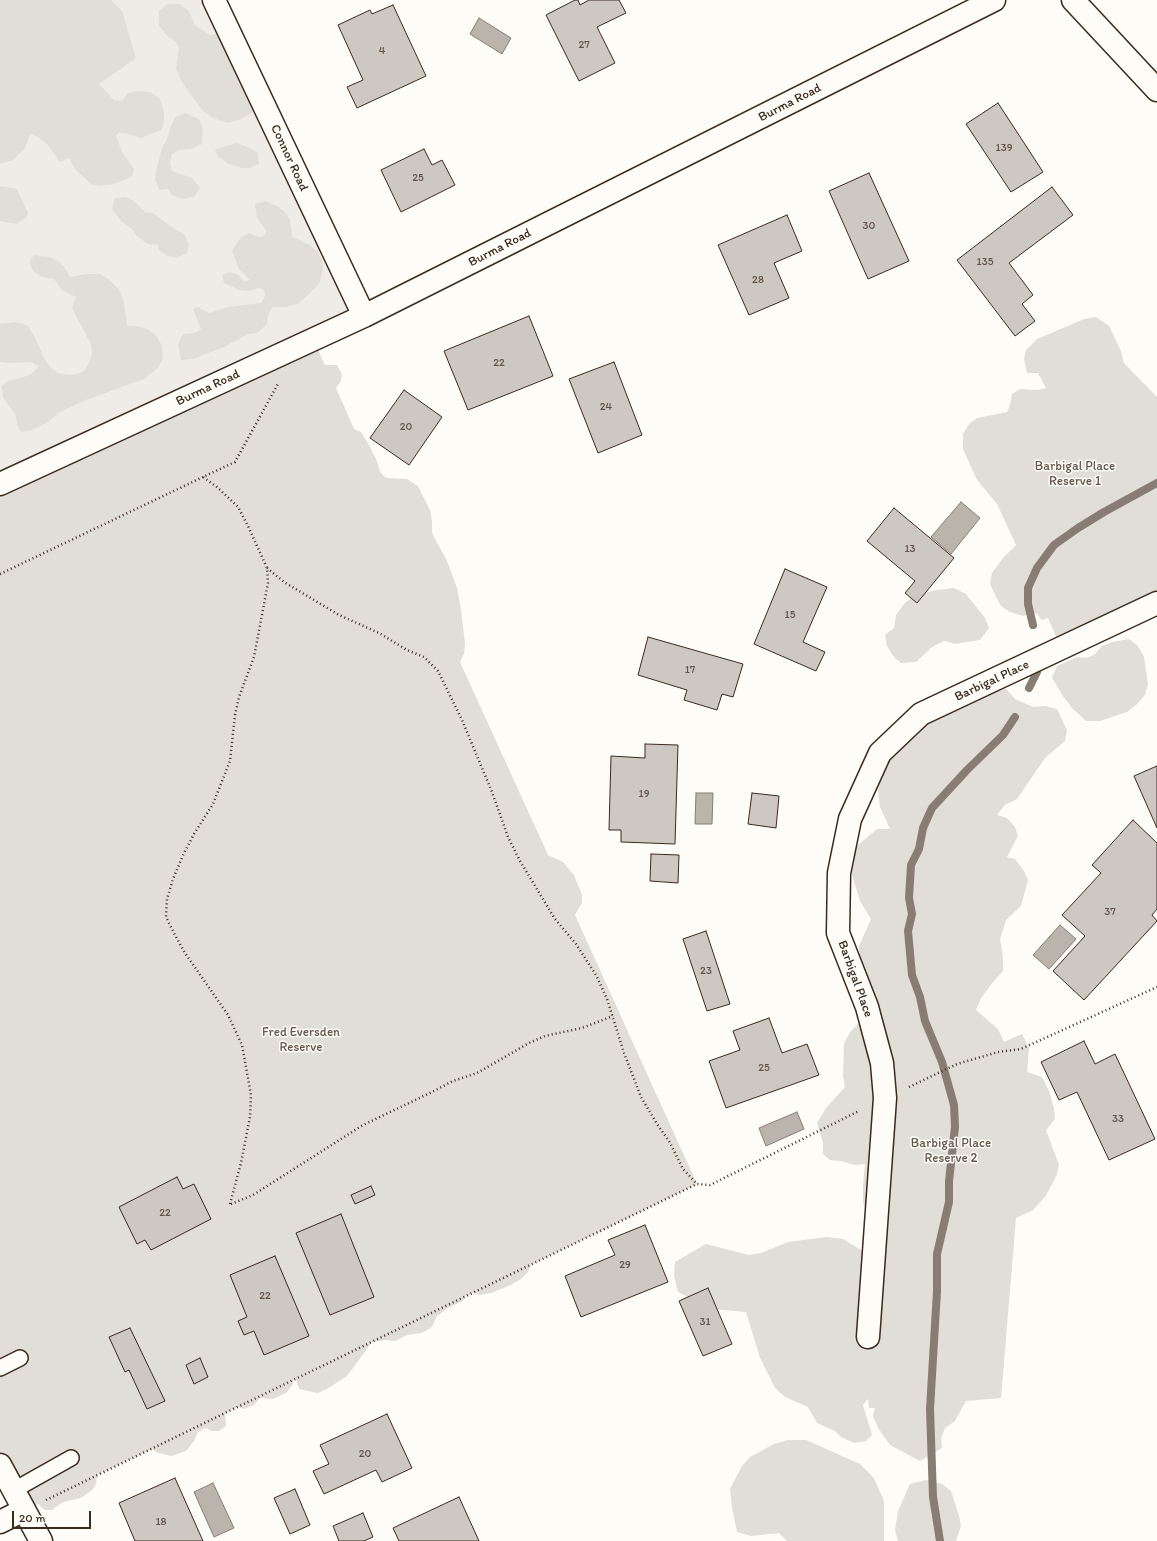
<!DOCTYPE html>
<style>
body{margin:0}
#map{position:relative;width:1157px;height:1541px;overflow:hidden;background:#fdfcf7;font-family:Itim,sans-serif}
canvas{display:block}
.scale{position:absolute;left:12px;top:1511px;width:79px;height:18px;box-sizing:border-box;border:2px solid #3b2a1e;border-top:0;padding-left:5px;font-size:12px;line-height:14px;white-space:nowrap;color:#3b2a1e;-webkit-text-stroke:3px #fdfcf7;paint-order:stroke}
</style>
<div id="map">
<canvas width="1157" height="1541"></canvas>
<div class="scale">20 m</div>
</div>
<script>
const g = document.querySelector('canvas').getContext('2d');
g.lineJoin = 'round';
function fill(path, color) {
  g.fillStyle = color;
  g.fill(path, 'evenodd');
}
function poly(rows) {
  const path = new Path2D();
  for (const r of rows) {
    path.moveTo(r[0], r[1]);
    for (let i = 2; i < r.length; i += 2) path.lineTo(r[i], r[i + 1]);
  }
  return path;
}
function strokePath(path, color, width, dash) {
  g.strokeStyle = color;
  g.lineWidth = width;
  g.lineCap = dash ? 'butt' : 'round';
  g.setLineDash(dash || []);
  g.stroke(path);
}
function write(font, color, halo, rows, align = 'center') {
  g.font = font + ' Itim,sans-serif';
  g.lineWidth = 3;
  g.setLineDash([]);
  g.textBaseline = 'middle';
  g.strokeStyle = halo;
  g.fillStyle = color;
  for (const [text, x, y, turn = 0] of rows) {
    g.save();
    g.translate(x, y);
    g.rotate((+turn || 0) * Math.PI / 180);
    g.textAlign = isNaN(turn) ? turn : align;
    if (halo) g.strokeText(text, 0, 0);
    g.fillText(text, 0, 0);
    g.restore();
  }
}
fill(poly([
 [0,0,214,0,364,316,0,483]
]), '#efece7');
fill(poly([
 [0,0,111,0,122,11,136,58,99,84,114,100,122,101,128,93,138,91,150,92,160,99,164,112,164,121,161,130,141,138,119,132,116,136,122,152,134,169,132,177,114,184,99,186,91,184,75,169,69,158,60,162,47,144,38,137,30,134,25,148,13,160,0,164],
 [167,4,179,4,188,10,195,25,210,35,217,34,225,40,257,110,239,120,227,123,213,118,201,109,182,82,176,69,179,48,175,41,167,36,159,25,159,11],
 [185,113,199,119,203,129,202,144,191,149,179,150,172,154,170,163,172,171,192,178,200,188,194,197,182,199,172,195,168,189,159,190,155,179,157,166,163,146,169,135,170,128,175,117],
 [237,143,248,147,258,153,259,164,250,168,242,168,229,164,218,157,215,150,226,146],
 [0,186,17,189,28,213,26,218,16,224,0,221],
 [126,197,134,201,145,212,153,213,173,228,184,234,189,244,187,253,177,258,168,256,160,251,157,244,150,245,138,237,132,229,121,221,112,209,115,198],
 [265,201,277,206,285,212,290,220,292,237,310,245,318,252,322,260,323,270,320,281,315,288,299,303,286,307,272,307,268,316,267,324,257,333,248,334,224,347,193,359,181,360,178,344,183,334,194,333,201,329,193,309,198,307,209,313,228,307,261,303,265,296,264,289,258,288,249,291,239,290,224,283,222,275,230,272,238,275,244,281,250,280,239,269,232,251,241,237,250,233,255,236,262,237,266,234,266,230,257,218,255,204],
 [34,255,50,257,59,262,65,268,70,277,87,274,100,274,110,280,120,291,124,303,127,326,137,326,147,329,156,335,162,346,163,359,157,369,144,379,86,400,58,413,48,422,32,430,21,432,17,425,16,416,3,397,2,386,8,381,21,378,31,374,36,370,39,366,31,362,9,363,0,362,0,324,16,322,28,326,36,340,44,358,50,367,58,373,69,375,78,374,84,371,89,363,92,354,91,344,72,308,76,297,62,290,54,279,42,277,33,271,29,262],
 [1096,317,1109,326,1121,351,1124,363,1157,397,1157,603,1061,648,1048,618,1042,620,1036,613,1023,616,1010,612,1001,606,995,595,990,584,992,573,1003,558,1016,545,997,504,977,480,963,449,963,434,969,424,977,418,1007,412,1010,405,1012,394,1020,389,1038,390,1046,388,1038,373,1027,373,1024,359,1026,350,1037,339,1084,319],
 [313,339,325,365,337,365,342,374,341,381,336,388,354,429,361,432,369,445,377,461,380,472,386,478,407,479,418,486,430,510,432,522,432,533,447,561,457,588,461,609,465,644,464,654,460,662,548,855,563,862,574,875,582,895,582,903,575,915,697,1184,531,1265,528,1272,521,1279,511,1285,491,1293,479,1295,475,1292,464,1297,463,1301,448,1308,437,1316,432,1327,422,1333,407,1335,395,1341,386,1340,372,1342,347,1376,327,1389,318,1393,299,1389,296,1379,293,1380,293,1384,286,1393,273,1399,260,1398,254,1405,249,1407,245,1409,238,1407,225,1413,226,1426,219,1431,211,1431,207,1428,203,1429,198,1432,194,1441,186,1451,172,1456,158,1453,152,1449,97,1475,96,1484,92,1490,81,1498,63,1502,52,1510,45,1510,41,1507,39,1504,24,1510,0,1465,0,484],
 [954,588,966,594,985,618,989,628,980,640,955,644,944,641,932,647,916,662,901,663,893,656,887,646,885,635,894,628,896,615,903,605,913,596,937,590],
 [1129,639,1138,646,1144,657,1148,684,1145,695,1136,705,1127,712,1100,721,1086,721,1072,708,1063,696,1052,678,1057,666,1077,657,1086,658,1094,655,1102,646,1112,642],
 [1006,689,1015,699,1033,707,1045,706,1057,709,1067,730,1065,741,1045,758,1017,799,1005,805,997,815,1007,818,1015,827,1018,836,1007,857,1015,859,1024,871,1028,880,1021,906,1006,920,1000,939,1003,956,1003,971,993,982,981,998,976,1010,998,1029,1004,1042,1022,1034,1029,1048,1027,1072,1042,1077,1049,1091,1054,1108,1055,1119,1046,1130,1059,1165,1056,1177,1045,1197,1033,1210,1016,1218,1001,1398,966,1401,955,1421,945,1428,941,1438,942,1448,920,1461,890,1445,878,1428,873,1416,875,1408,869,1408,868,1399,863,1405,872,1435,866,1441,854,1443,841,1437,835,1431,817,1423,808,1407,785,1397,775,1388,760,1358,746,1312,712,1309,678,1292,674,1275,675,1262,706,1244,749,1255,761,1253,788,1242,827,1237,843,1239,863,1251,873,1255,867,1215,863,1202,863,1185,865,1164,855,1165,840,1161,830,1160,823,1154,823,1143,817,1123,826,1108,845,1087,843,1076,844,1043,851,1031,863,1019,859,946,871,919,860,901,852,875,852,859,857,846,877,829,890,829,880,807,878,790,883,766,916,727,991,692],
 [788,1440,806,1440,860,1464,874,1478,884,1501,884,1541,787,1541,779,1533,751,1536,737,1532,732,1508,730,1489,742,1466,750,1457,774,1444],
 [926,1480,942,1484,951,1491,959,1516,961,1526,956,1540,957,1541,898,1541,895,1530,898,1511,910,1484]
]), '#e1ded7');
const water = poly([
 [479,18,511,38,502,54,470,34,479,18],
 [961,502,980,518,951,554,931,537,961,502],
 [696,793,713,793,712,824,695,824,696,793],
 [1060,925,1076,939,1049,969,1033,955,1060,925],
 [797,1112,804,1129,766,1146,759,1128,797,1112],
 [213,1483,234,1528,214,1537,194,1492,213,1483]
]);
fill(water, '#bbb4ad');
strokePath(water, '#887d74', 1);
strokePath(poly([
 [1033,625,1028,604,1028,588,1037,568,1054,545,1078,528,1104,512,1157,483],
 [1029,688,1037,672],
 [940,1541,933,1497,930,1409,937,1291,937,1254,949,1202,949,1181,955,1127,954,1105,942,1062,925,1021,920,997,912,975,908,931,912,914,909,898,911,865,919,849,923,828,932,808,967,770,1003,735,1015,717]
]), '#887d74', 8);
const building = poly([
 [575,0,578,0,580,5,589,0,619,0,626,13,597,27,615,63,579,81,546,15,575,0],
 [393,5,426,76,357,108,347,87,363,80,338,25,370,10,372,14,393,5],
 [998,103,1043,172,1011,192,966,124,998,103],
 [424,149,432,165,442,160,455,185,401,212,381,170,424,149],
 [869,173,909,261,868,279,829,191,869,173],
 [1052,187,1073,215,1009,263,1033,295,1022,304,1035,321,1015,336,957,260,1052,187],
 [787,215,802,251,774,263,789,298,749,315,718,245,787,215],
 [529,316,553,376,468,410,444,351,529,316],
 [614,362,642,435,598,453,569,379,614,362],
 [404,390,442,417,409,465,370,438,404,390],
 [894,508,954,558,917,603,905,593,915,581,867,541,894,508],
 [785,569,827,587,803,642,825,652,816,671,754,644,785,569],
 [648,637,743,664,733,697,722,694,717,710,684,700,687,690,638,675,648,637],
 [645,744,678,745,675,844,621,842,621,830,609,830,611,756,645,758,645,744],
 [1157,766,1157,828,1134,776,1157,766],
 [752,793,779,796,776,828,748,824,752,793],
 [1133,820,1157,843,1157,909,1152,915,1157,921,1084,1000,1053,971,1085,936,1062,915,1101,873,1092,865,1133,820],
 [651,854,679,855,678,883,650,881,651,854],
 [706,931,730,1004,707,1011,683,939,706,931],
 [769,1018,782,1053,807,1044,819,1075,726,1108,709,1061,740,1050,733,1031,769,1018],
 [1084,1041,1095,1064,1115,1054,1155,1139,1109,1160,1077,1092,1059,1100,1041,1062,1084,1041],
 [177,1177,183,1189,194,1184,211,1219,151,1250,145,1240,137,1244,119,1207,177,1177],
 [371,1186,375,1195,355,1204,351,1195,371,1186],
 [341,1214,374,1297,330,1315,296,1233,341,1214],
 [645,1225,668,1282,581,1317,565,1276,615,1255,608,1240,645,1225],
 [275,1256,309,1336,264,1355,254,1331,244,1335,238,1321,247,1317,230,1275,275,1256],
 [708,1288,732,1344,703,1356,679,1301,708,1288],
 [130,1328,165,1401,147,1409,129,1370,125,1372,109,1337,130,1328],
 [200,1358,208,1377,194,1384,186,1365,200,1358],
 [387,1414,412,1468,382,1482,376,1470,324,1494,313,1471,329,1464,320,1445,387,1414],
 [175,1478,203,1541,135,1541,119,1503,175,1478],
 [295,1489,310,1525,290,1534,274,1498,295,1489],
 [459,1497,479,1541,399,1541,393,1528,459,1497],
 [363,1513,373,1537,364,1541,339,1541,333,1526,363,1513]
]);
fill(building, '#cdc8c2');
strokePath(building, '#3b2a1e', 1);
const lane = poly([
 [0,1368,20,1358],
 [14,1490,71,1458]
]);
const street = poly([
 [214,0,364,316],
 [0,484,364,316,994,0],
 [868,1337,885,1098,882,1063,867,1007,838,933,839,873,850,819,880,753,921,714,1157,603],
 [0,1465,41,1541],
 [0,1522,24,1510]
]);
const secondary = poly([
 [1073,0,1157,90]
]);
strokePath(lane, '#3b2a1e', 18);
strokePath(street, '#3b2a1e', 25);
strokePath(secondary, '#3b2a1e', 25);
strokePath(poly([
 [267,568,284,582,339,615,379,633,407,650,424,657,438,671,462,720,492,792,508,837,520,861,555,919,576,944,596,975,607,999,624,1053,641,1097,657,1124,669,1141,683,1169,697,1184,710,1185,859,1111],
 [0,574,203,477],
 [909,1087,957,1064,998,1052,1021,1049,1157,987],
 [230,1204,241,1163,250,1117,251,1095,242,1045,228,1015,185,953,175,935,166,917,167,899,173,879,184,853,194,834,213,804,230,761,235,715,239,697,254,657,268,583,267,568,248,526,238,507,217,487,203,477,235,462,279,382],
 [231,1204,253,1195,363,1125,430,1093,453,1081,477,1073,529,1043,545,1036,582,1028,613,1016],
 [46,1500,697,1184]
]), '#3b2a1e', 2.5, [1, 3]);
strokePath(lane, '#fdfcf7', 15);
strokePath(street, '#fdfcf7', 22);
strokePath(secondary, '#fdfcf7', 22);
write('11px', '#605247', null, [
 ["27",584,45],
 ["4",382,51],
 ["139",1004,148],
 ["25",418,178],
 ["30",869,226],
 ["135",985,262],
 ["28",758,280],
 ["22",499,363],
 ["24",606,407],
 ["20",406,427],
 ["13",910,549],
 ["15",790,615],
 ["17",690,670],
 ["19",644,794],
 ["37",1110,912],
 ["23",706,971],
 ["25",764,1068],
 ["33",1118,1119],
 ["22",165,1213],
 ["29",625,1265],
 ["22",265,1296],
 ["31",705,1322],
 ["20",365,1454],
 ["18",161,1522]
]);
write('13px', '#3b2a1e', '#fdfcf7', [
 ["Burma Road",790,103,-27],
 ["Connor Road",289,158,65],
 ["Burma Road",500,248,-27],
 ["Burma Road",208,388,-25],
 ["Barbigal Place",992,681,-25],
 ["Barbigal Place",855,979,70]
]);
write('13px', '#64574c', '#fdfcf7', [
 ["Barbigal Place",1075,467],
 ["Reserve 1",1075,482],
 ["Fred Eversden",301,1033],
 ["Reserve",301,1048],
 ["Barbigal Place",951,1144],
 ["Reserve 2",951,1159]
]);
</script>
